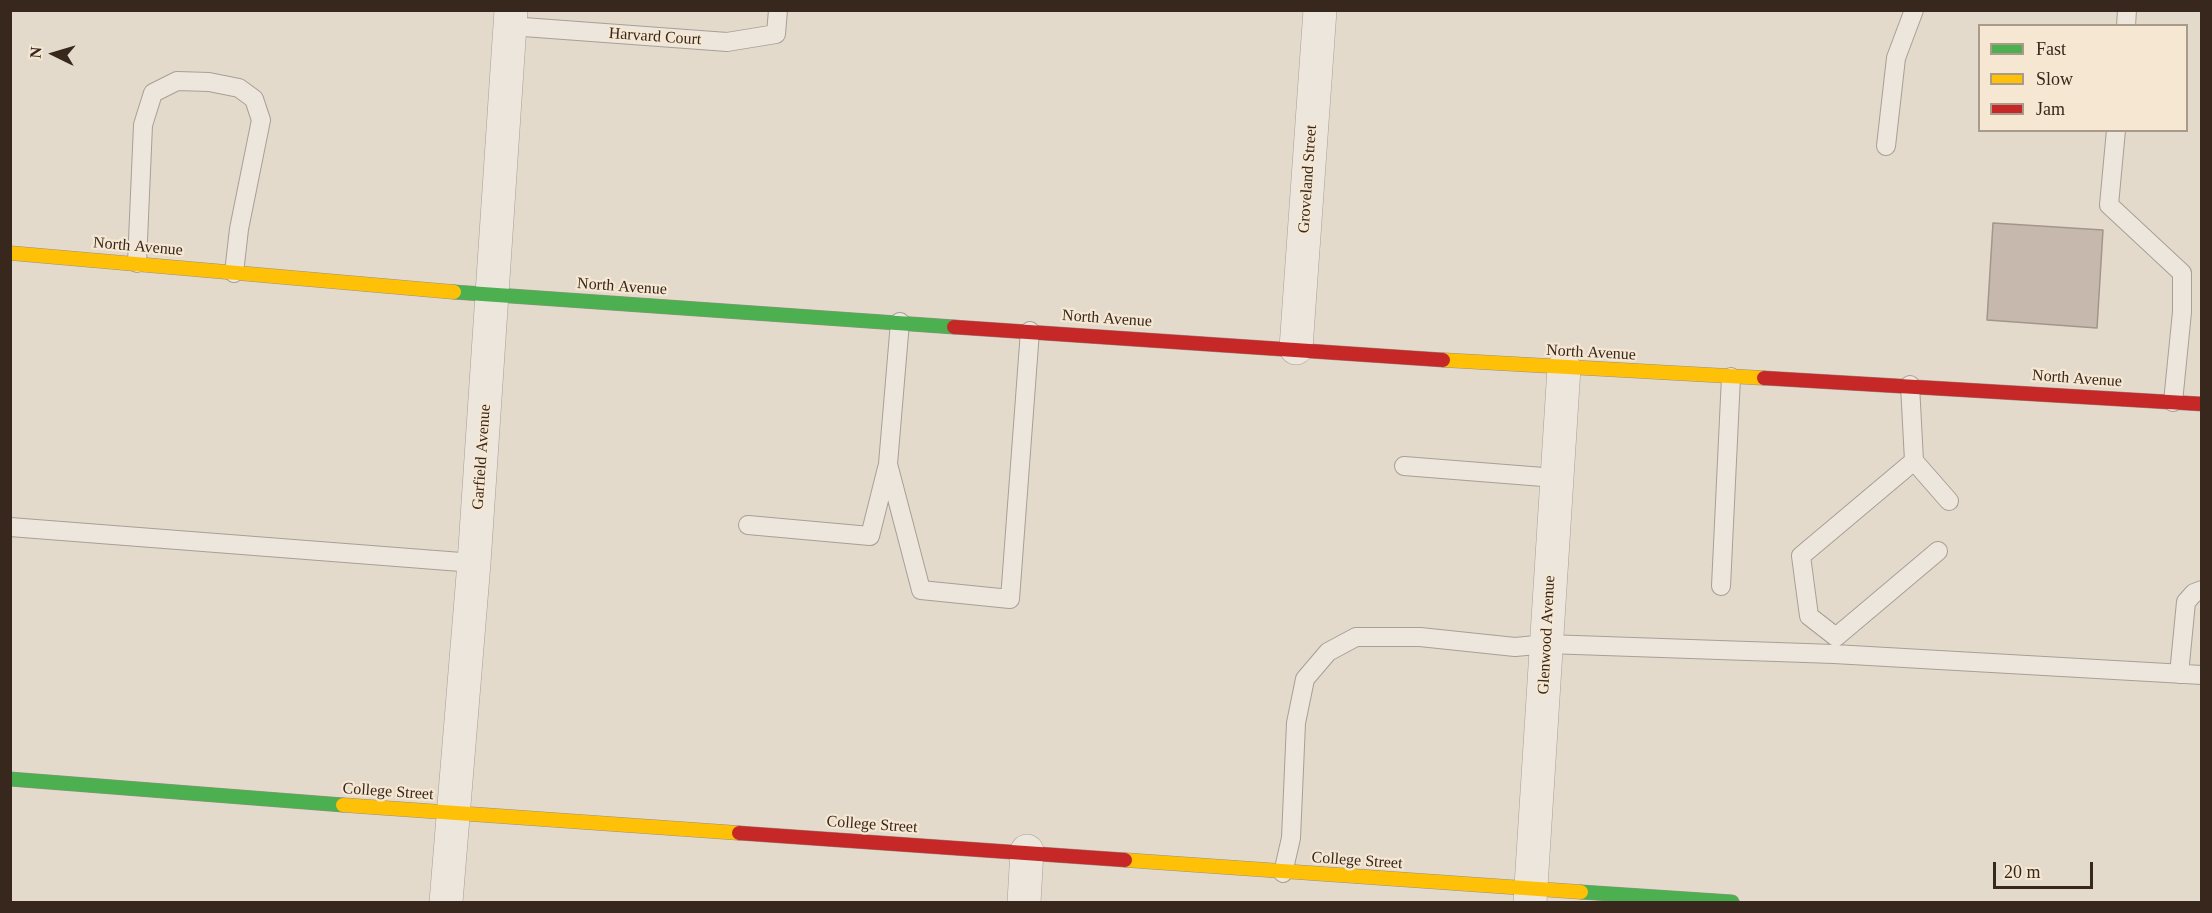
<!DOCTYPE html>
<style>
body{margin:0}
#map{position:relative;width:2212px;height:913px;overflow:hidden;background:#e3dacc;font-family:"Times New Roman",serif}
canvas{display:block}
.frame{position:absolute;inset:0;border:12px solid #37271d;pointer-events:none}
.legend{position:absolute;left:1978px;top:24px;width:210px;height:108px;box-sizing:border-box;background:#f5e7d1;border:2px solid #a99a89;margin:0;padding:8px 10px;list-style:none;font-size:18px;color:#37271d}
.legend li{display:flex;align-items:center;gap:12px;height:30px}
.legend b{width:30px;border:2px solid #a99a89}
.north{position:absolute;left:24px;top:24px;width:60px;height:60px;-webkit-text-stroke:4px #f5e7d1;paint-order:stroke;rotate:275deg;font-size:16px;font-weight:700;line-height:24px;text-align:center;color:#37271d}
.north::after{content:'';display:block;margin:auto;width:21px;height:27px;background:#37271d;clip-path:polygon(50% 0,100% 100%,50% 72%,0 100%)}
.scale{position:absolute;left:1993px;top:862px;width:100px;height:27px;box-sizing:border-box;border:3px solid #37271d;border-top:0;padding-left:8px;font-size:18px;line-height:21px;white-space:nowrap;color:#37271d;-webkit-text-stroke:4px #f5e7d1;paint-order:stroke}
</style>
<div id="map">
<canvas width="2212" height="913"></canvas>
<div class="frame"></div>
<ul class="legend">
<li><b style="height:8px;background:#4caf50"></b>Fast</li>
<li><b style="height:8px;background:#ffc107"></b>Slow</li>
<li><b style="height:8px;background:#c62828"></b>Jam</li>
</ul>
<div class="north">N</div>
<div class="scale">20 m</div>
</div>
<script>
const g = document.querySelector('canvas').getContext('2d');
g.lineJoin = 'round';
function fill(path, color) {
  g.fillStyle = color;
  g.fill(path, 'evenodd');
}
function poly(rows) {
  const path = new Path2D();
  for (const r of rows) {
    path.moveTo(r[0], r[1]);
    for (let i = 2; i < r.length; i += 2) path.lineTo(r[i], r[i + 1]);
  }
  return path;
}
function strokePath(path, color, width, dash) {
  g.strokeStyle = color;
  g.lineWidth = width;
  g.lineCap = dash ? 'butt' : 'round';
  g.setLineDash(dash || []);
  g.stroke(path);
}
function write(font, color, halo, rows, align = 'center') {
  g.font = font + ' "Times New Roman",serif';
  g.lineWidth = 4.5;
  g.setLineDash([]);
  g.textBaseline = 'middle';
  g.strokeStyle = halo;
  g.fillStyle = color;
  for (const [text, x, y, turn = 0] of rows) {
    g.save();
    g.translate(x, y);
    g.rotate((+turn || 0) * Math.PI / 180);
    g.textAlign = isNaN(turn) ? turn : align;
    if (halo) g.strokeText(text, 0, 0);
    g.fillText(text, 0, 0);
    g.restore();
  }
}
const building = poly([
 [1993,223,2103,230,2097,328,1987,320,1993,223]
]);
fill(building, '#c7b8ad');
strokePath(building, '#a3958b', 1.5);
const lane = poly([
 [510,26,727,42,776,34,778,10],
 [2126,26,2127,10],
 [2116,130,2109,205,2182,273,2182,312,2173,402],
 [1886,146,1896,58,1914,10],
 [137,263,143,125,153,93,177,81,209,82,239,88,254,99,261,120,239,229,234,273],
 [900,322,888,464,921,590,1010,599,1030,331],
 [1910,385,1914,461],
 [1404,466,1556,478],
 [748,525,870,536,887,468],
 [10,527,474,563],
 [1938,551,1836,637,1809,616,1801,556,1914,461,1949,501],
 [1721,586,1731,377],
 [2179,674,2186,602,2194,593,2202,590],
 [1283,873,1291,838,1296,723,1305,679,1328,652,1356,637,1420,637,1515,647,1547,644,1834,654,2202,675]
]);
const street = poly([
 [1296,348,1320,10],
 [446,902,474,563,511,10],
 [1024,902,1027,851],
 [1530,902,1564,368]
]);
const fast = poly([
 [454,292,954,327],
 [10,779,343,805],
 [1581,892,1732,902]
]);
const slow = poly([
 [10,253,454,292],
 [1443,360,1764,378],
 [343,805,739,833],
 [1125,860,1581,892]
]);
const jam = poly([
 [954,327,1443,360],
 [1764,378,2202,404],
 [739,833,1125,860]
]);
strokePath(lane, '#a89f95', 20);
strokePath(street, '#a89f95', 34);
strokePath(fast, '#988f85', 15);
strokePath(slow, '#988f85', 15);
strokePath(jam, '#988f85', 15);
strokePath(lane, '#ece6dd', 18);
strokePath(street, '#ece6dd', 33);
strokePath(fast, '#4caf50', 14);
strokePath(slow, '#ffc107', 14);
strokePath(jam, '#c62828', 14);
write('16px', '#37271d', '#f5e7d1', [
 ["Harvard Court",655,37,4],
 ["Groveland Street",1308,179,-86],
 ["North Avenue",138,247,5],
 ["North Avenue",622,287,4],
 ["North Avenue",1107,319,4],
 ["North Avenue",1591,353,3],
 ["North Avenue",2077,379,4],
 ["Garfield Avenue",482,457,-86],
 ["Glenwood Avenue",1547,635,-87],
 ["College Street",388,792,4],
 ["College Street",872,825,4],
 ["College Street",1357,861,4]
]);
</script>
